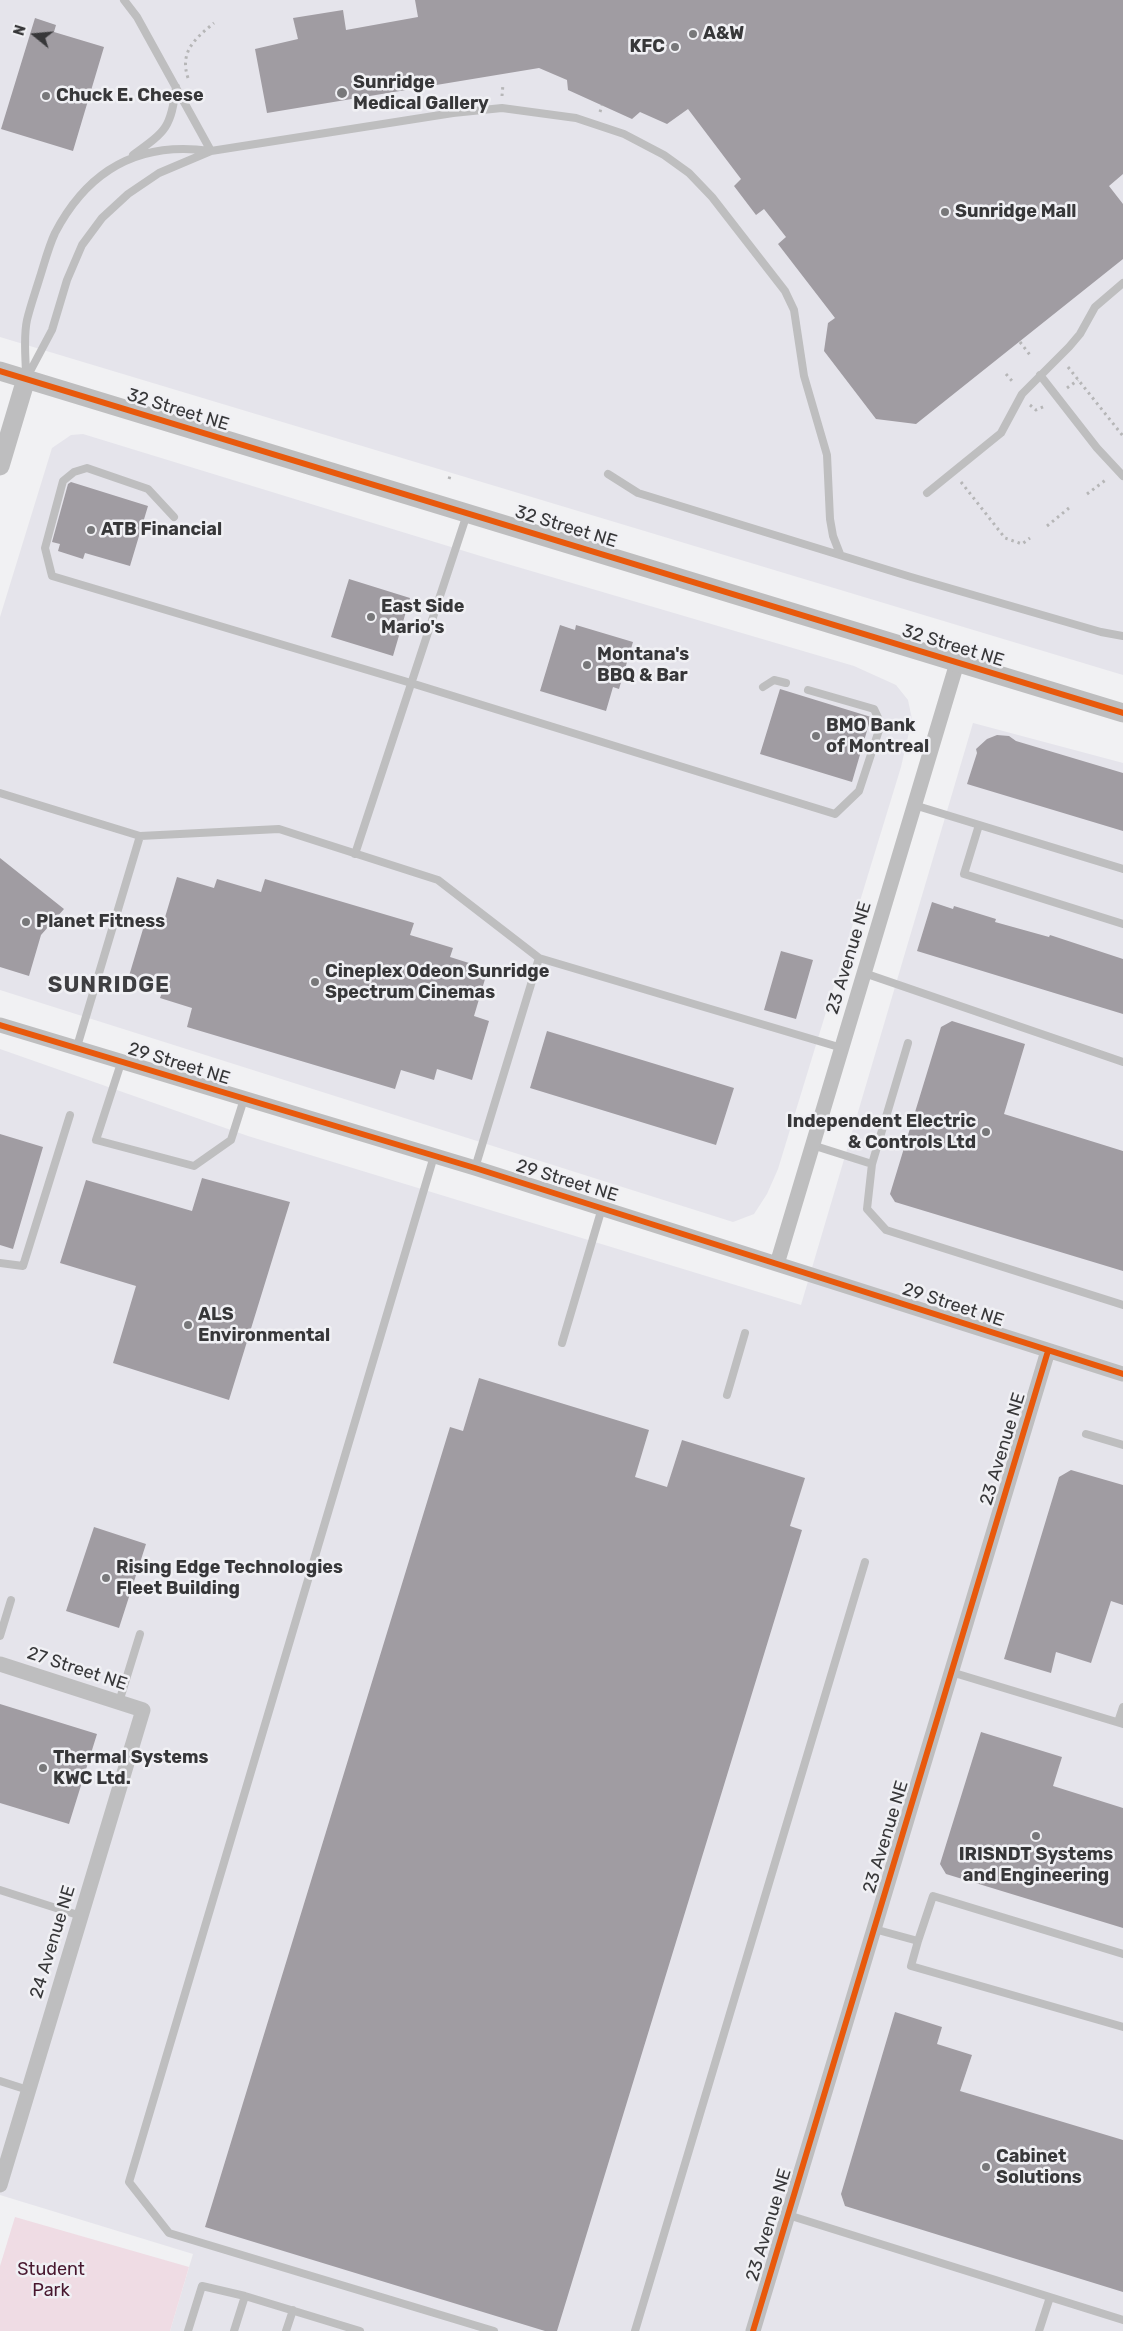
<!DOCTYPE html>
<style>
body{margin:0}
#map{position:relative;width:1123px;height:2331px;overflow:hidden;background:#f1f1f3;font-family:Rubik,sans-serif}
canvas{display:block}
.north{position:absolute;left:10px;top:10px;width:50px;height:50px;-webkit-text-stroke:4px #f0f0f4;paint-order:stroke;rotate:287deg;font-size:14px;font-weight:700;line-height:20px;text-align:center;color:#373739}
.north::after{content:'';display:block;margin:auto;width:18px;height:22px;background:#373739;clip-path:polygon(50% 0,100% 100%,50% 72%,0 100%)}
</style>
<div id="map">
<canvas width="1123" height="2331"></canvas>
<div class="north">N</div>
</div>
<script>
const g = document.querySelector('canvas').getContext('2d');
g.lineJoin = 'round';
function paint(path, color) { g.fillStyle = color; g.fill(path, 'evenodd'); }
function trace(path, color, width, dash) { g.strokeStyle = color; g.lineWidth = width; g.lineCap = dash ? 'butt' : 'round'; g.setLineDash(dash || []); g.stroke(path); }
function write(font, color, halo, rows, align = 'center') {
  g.font = font + ' Rubik,sans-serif'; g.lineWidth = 5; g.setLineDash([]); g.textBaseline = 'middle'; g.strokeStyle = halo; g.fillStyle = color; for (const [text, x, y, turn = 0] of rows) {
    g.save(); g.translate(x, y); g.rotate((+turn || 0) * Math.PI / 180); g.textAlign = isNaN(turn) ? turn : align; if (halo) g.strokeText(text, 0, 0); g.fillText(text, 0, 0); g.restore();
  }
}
paint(new Path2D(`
 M0 0H1123V675L0 337Z
 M83 434 487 558 854 666 896 685 908 700 912 719 901 767 778 1169 767 1194 754 1214 733 1222 0 990V617L52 448 71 435Z
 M973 723 1123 763V2331H170L193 2254 0 2195V1049L248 1136 801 1305Z`), '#e5e4eb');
paint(new Path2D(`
 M15 2217 189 2267 170 2331H0V2266Z`), '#efdce4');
paint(new Path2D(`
 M415 0H1123V174L1109 186 1123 204V259L916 424 876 419 824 351 828 323 835 318 778 244 786 237 764 209 756 215 734 186 741 179 688 109 667 124 640 112 632 119 568 90 567 80 539 68 267 113 255 49 298 39 293 18 343 10 346 30 418 17Z
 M35 18 56 25 54 32 104 47 73 151 1 129Z
 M71 482 148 506 130 566 85 553 83 559 58 551 60 544 52 542 68 484Z
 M349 579 410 598 393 656 331 637Z
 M560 625 575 630 576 625 633 642 619 689 613 687 606 711 540 691Z
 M780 689 871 717 852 782 760 754Z
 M997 735 1009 736 1016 741 1123 773V831L967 784 977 753 976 749 987 739Z
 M0 858 64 909 41 935 29 976 0 967Z
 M177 877 214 888 217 879 261 892 265 879 414 923 410 935 453 948 450 957 488 969 474 1016 489 1021 472 1080 437 1069 434 1080 401 1070 395 1089 187 1027 192 1008 160 998 164 987 129 976 146 919 163 924Z
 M932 902 953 909 954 906 996 919 995 922 1049 937 1050 935 1123 959V1014L917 951Z
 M781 951 813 960 796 1019 764 1010Z
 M952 1021 1025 1044 1004 1114 1123 1151V1271L895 1202 890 1194 941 1027Z
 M547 1031 734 1088 716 1145 530 1088Z
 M0 1134 43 1147 13 1249 0 1245Z
 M202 1178 290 1202 229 1400 113 1363 136 1286 60 1263 86 1180 192 1211Z
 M479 1378 649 1430 635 1477 667 1487 682 1440 805 1478 790 1526 802 1530 557 2331H545L205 2227 450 1427 463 1431Z
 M1071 1470 1123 1485V1605L1111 1601 1091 1663 1056 1652 1051 1673 1004 1659 1059 1477Z
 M94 1527 146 1544 119 1628 66 1611Z
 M0 1704 97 1734 69 1824 0 1803Z
 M981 1732 1062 1757 1053 1786 1123 1808V1928L946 1874 940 1864Z
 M895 2012 942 2027 937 2044 972 2055 960 2091 1123 2140V2292L845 2206 841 2194Z`), '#a09ca2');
trace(new Path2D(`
 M188 78C179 51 196 38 214 23
 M502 96 503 84
 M386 100 388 109
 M600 112 602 105
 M1020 342 1030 355
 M1068 367 1123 436
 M1006 374 1012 381
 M1067 388 1078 380
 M1030 405 1036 410 1045 406
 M449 479 450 476
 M961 482 1005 538 1022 544 1030 538
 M1087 494 1107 479
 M1047 526 1069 508`), '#b6b6b7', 3, [2.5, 4]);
trace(new Path2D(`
 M124 0 137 17 211 151
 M133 155C166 131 171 128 176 87
 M1040 375 1097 448 1123 476
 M26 377C26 359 23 338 27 320 30 307 35 293 39 280 44 265 48 248 55 233 88 170 139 141 210 151
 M26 379 52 330 67 280 82 245 102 218 128 194 159 173 211 151 453 113 502 108 576 118 624 134 664 155 689 173 712 197 785 291 794 310 804 376 827 455 830 519 833 536 840 554
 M608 474 638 493 911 577 1101 632 1123 636
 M927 493 1001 433 1022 394 1069 347 1080 334 1095 307 1123 283
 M174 517 148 489 87 468 74 472 63 481 45 548 52 576 411 683 835 814 859 791 881 724 874 709 808 690
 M763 687 774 680 786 683
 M0 793 140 836 76 1050
 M914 805 1123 869
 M979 825 964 874 1123 924
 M140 836 279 829 438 880 539 958
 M355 854 467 514
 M864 973 1123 1062
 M121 1063 96 1140 194 1166 231 1140 244 1099
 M812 1145 872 1164 867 1209 886 1230 1123 1305
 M434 1156 129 2182 169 2233 494 2331
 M872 1164 908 1043
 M475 1168 539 958 842 1048
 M0 1263 23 1266 70 1115
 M562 1343 602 1208
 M727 1395 745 1333
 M1086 1434 1123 1445
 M0 1636 11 1600
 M951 1672 1123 1724
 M119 1702 140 1634
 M1118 1722 1123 1707
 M0 1890 81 1916
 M874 1929 918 1941 911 1966 1123 2027
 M918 1941 933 1896 1123 1954
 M0 2081 28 2090
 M788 2215 1123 2320
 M188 2331 202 2286 245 2296 360 2331
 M234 2331 245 2296
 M286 2331 293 2310
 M635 2331 865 1562
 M1039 2331 1050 2297`), '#bebebf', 8);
trace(new Path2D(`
 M0 1025 475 1168 1123 1374
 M777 1264 957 663
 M0 1664 143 1710 0 2185
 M753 2331 1048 1351`), '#bebebf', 15);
trace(new Path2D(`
 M0 371 1123 713
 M0 466 26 379`), '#bebebf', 19);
trace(new Path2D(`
 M0 371 1123 713
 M0 1025 475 1168 1123 1374
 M753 2331 1048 1351`), '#e8590c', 6);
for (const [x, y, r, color] of [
 [693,34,5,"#78787a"],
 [675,47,5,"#78787a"],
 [342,93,6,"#78787a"],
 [46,96,5,"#78787a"],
 [945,212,5,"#78787a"],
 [91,530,5,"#78787a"],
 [371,617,5,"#78787a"],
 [587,665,5,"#78787a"],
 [816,736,5,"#78787a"],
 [26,922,5,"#78787a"],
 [315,982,5,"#78787a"],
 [986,1132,5,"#78787a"],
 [188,1325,5,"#78787a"],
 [106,1578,5,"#78787a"],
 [43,1768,5,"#78787a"],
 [1036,1836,5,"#78787a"],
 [986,2167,5,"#78787a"]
]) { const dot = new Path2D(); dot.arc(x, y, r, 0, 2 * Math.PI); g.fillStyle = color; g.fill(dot); trace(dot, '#f0f0f4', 2); }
write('bold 18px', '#373739', '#f0f0f4', [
 ["A&W",703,34],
 ["KFC",665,47,"right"],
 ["Sunridge",353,83],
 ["Medical Gallery",353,104],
 ["Chuck E. Cheese",56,96],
 ["Sunridge Mall",955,212],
 ["ATB Financial",101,530],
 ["East Side",381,607],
 ["Mario's",381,628],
 ["Montana's",597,655],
 ["BBQ & Bar",597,676],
 ["BMO Bank",826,726],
 ["of Montreal",826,747],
 ["Planet Fitness",36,922],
 ["Cineplex Odeon Sunridge",325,972],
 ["Spectrum Cinemas",325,993],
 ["Independent Electric",976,1122,"right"],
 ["& Controls Ltd",976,1143,"right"],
 ["ALS",198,1315],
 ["Environmental",198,1336],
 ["Rising Edge Technologies",116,1568],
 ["Fleet Building",116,1589],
 ["Thermal Systems",53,1758],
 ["KWC Ltd.",53,1779],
 ["IRISNDT Systems",1036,1855,"center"],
 ["and Engineering",1036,1876,"center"],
 ["Cabinet",996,2157],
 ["Solutions",996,2178]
], 'left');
write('18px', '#373739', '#f0f0f4', [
 ["32 Street NE",178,410,17],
 ["32 Street NE",566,527,17],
 ["32 Street NE",953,646,17],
 ["23 Avenue NE",849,958,-73],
 ["29 Street NE",179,1064,17],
 ["29 Street NE",567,1181,17],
 ["29 Street NE",953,1305,18],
 ["23 Avenue NE",1003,1449,-73],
 ["27 Street NE",77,1669,18],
 ["23 Avenue NE",886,1837,-73],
 ["24 Avenue NE",53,1942,-73],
 ["23 Avenue NE",769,2225,-73]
]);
write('18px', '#48182f', '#f0f0f4', [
 ["Student",51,2270],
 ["Park",51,2291]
]);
g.letterSpacing = '1px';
write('bold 22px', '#3f3f42', '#f0f0f4', [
 ["SUNRIDGE",109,986]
]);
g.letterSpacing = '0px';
</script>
